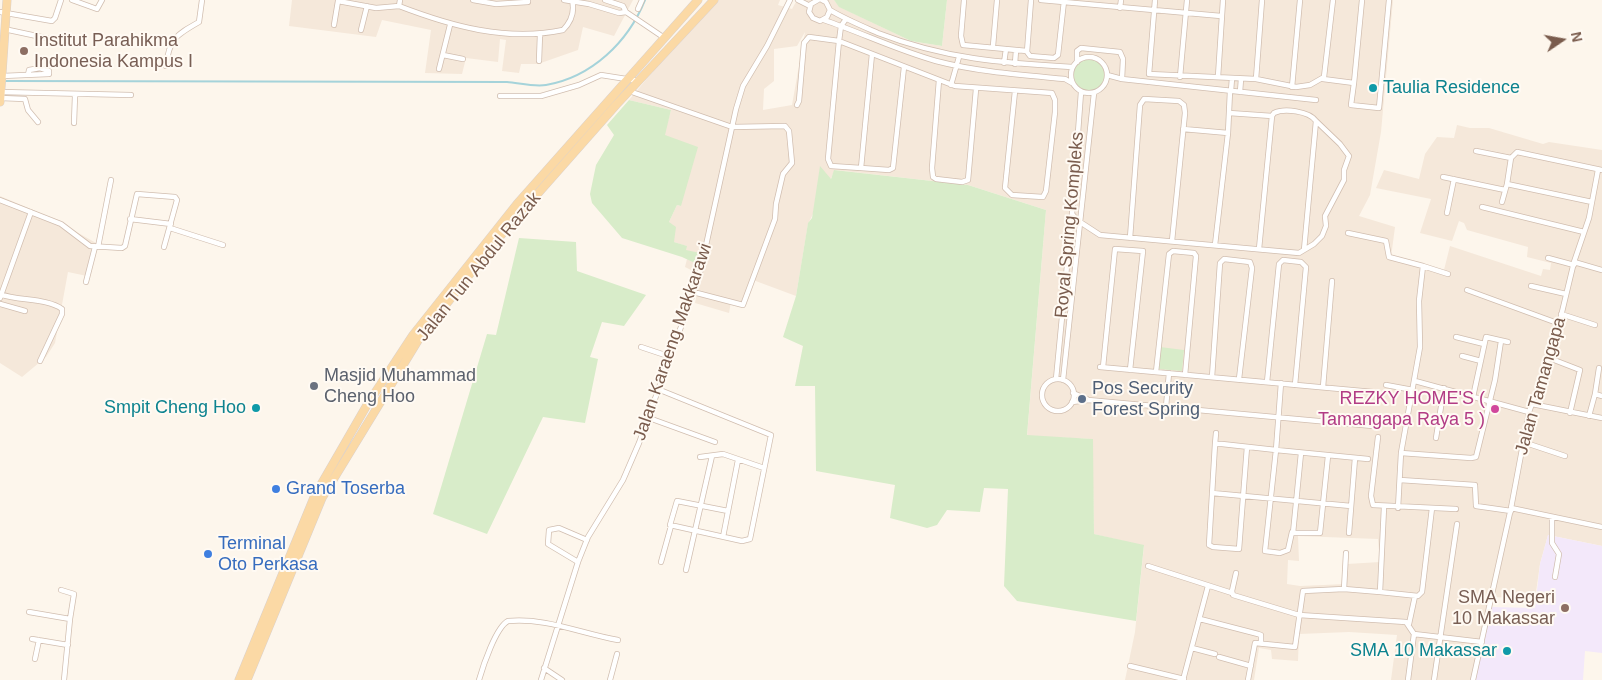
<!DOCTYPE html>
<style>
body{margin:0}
#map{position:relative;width:1602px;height:680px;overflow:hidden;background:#fdf6ec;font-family:Helvetica,sans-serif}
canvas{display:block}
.north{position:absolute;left:1537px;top:15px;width:50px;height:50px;-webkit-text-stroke:4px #fffaf3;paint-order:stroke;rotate:78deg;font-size:14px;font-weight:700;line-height:20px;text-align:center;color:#7a5c4d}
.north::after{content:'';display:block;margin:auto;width:18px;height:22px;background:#7a5c4d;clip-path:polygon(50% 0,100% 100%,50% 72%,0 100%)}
</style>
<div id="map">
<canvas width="1602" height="680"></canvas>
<div class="north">N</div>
</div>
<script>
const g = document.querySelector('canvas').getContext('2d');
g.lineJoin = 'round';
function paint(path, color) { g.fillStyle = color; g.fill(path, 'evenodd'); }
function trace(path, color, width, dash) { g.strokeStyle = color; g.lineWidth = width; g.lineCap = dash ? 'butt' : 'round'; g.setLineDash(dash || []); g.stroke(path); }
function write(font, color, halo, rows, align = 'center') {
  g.font = font + ' Helvetica,sans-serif'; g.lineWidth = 4; g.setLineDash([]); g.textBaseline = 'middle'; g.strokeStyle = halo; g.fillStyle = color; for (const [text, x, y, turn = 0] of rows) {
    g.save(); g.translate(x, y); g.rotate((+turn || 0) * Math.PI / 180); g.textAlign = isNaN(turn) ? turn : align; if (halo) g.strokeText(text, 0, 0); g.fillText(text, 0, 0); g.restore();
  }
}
paint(new Path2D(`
 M292 0H633L614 36 583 27 578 50 538 64H521L519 73 502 71 506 40 500 39 498 62 466 58 462 74 425 73 431 30 382 20 376 37 289 26Z
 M713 0H780L778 5 792 9 797 0H834L840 7 911 41 942 46 947 0H1393L1381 132 1370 195 1359 216 1395 227 1391 257 1443 274 1450 246 1541 276 1543 269 1550 270 1551 263 1527 257 1528 247 1467 230 1464 223 1459 221 1452 241 1420 233 1431 199 1376 188 1384 170 1419 179 1425 154 1437 137 1454 138 1457 125 1470 128H1489L1543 144 1549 142 1602 150V546L1548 535 1540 564 1535 599 1493 597 1475 680H1391L1397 635 1349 632 1299 634 1298 661 1272 659 1271 650 1259 648 1254 680H1125L1135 632 1144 546 1094 534 1092 439 1027 436 1046 210 968 185 835 170 808 224 796 296 753 280 744 307 731 302 729 313 695 303 701 275 685 267 687 259 697 264 685 250 686 246 674 242 669 222 677 205 681 206 664 135 671 110 629 100ZM805 32 792 105 763 110 764 89 774 81V49L797 46ZM1298 536 1378 539 1380 562 1347 564 1346 584 1300 586 1287 584 1288 560 1299 561Z
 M0 196 52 218 96 243 87 276 68 272 55 343 46 357 22 377 0 363Z`), '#f5e8da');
paint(new Path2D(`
 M1548 535 1602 546V653L1585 651 1583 680H1475L1490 607 1535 608 1540 564Z`), '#f3e8fa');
paint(new Path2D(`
 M834 0H947L942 46 911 41 839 7Z
 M1072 75a17 17 0 1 1 34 0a17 17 0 1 1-34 0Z
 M629 100 671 110 665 135 698 147 681 206 677 205 669 222 676 227 674 242 687 246 686 250 700 253 697 264 682 257 622 238 592 203 590 194 596 165 614 135 607 125Z
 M820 166 831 179 834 170 968 185 1046 210 1027 435 1093 439 1094 534 1144 545 1136 621 1017 601 1004 586 1008 489 984 488 980 512 947 510 937 525 927 528 890 518 895 485 816 471 815 386H795L803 346 783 337 796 296 808 223 812 218Z
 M519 238 576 242 577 271 646 295 624 326 602 322 590 357 598 359 585 423 543 417 487 534 433 514 487 334 496 335Z
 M1160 347 1184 350 1182 371 1158 369Z`), '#d8ecc9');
trace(new Path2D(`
 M5 81 507 82C519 83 534 87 546 85 592 77 628 42 645 0`), '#a5d3da', 2);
const minor = new Path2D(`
 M72 0 97 9 102 0
 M400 0 399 6C451 26 507 42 563 30 572 21 575 12 572 0
 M473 0 496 4 528 2V0
 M564 0 589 4 619 13 626 12
 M605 0 623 6 626 12 663 37
 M798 0 810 6
 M818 0 811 4 809 12 813 18 820 21 827 17 830 10 826 2 822 0
 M964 0 961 36 963 45 1027 51
 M1031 0 1027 52 1030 56 1054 58 1058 55 1064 1
 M1041 0 1221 16
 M1155 0 1149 74 1256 79 1296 87 1310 85 1324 77 1333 0
 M1120 8 1121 0
 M638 9 642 0
 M830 10C845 19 862 26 878 33 945 59 1002 63 1072 67
 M0 12 52 21 55 18 61 0
 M846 19 841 26 839 41 828 159 831 166 861 168 872 54
 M824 20C862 33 897 50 936 61 978 72 1023 75 1065 79L1072 83
 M334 25 338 1 376 8 399 6
 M4 29 60 41
 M361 30 367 6
 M993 46 997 0
 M443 55 463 59
 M1071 75a18 18 0 1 1 36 0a18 18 0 1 1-36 0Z
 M539 61 540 34
 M1077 62V51L1081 48 1120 52 1123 59 1122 79
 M1004 63 1006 49
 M1015 64 1016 50
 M166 66C169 39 176 35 199 22L202 0
 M439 69 450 25
 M1107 75 1122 79 1316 100
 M2 76 49 74V71L40 68 29 70 28 75
 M1180 77 1187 0
 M1218 77 1223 0
 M1256 79 1262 0
 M1323 79 1354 83 1362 0
 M939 80 932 168 933 177 936 179 962 182 968 180 976 89
 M1354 83 1351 105 1379 108 1389 0
 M951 85 959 57
 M1292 87 1300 0
 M629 91 732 127 785 126 789 131 792 163 783 174 776 204 775 219 743 305 693 292
 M1231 91 1232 78
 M1 92 131 95
 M1240 92 1241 79
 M500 96H541L579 85 601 75 639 81
 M0 98 25 99 28 110 38 122
 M797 105 799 101 804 43 809 37 839 41 955 86 1052 93 1055 100V112L1046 191 1043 197 1012 195 1005 188 1015 91
 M1229 113 1272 116
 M74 123 75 95
 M1183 129 1228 133
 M1476 151 1511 158
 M861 168 889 170 893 168 904 67
 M1443 177 1505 190
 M1507 184 1511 158 1517 152 1602 170
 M0 200 61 224 90 246 122 248 125 246 137 194 175 197 177 200 164 247
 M1502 202 1507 184 1592 202
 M1482 207 1584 232
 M1447 213 1454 179
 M1072 214 1077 220 1100 235 1299 253 1304 250 1316 121C1309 111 1284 108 1274 113L1272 116 1259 249
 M130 219 171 224
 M170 228 223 245
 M1348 233 1386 241 1389 257 1423 266 1419 301 1420 347 1401 453 1398 508
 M1130 238 1140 105 1144 99 1179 101 1184 105 1185 113 1172 241
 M1215 245 1228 133 1230 91
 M98 247 111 180
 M1304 250 1314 244 1322 236 1326 226 1325 216 1344 180V170L1349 156 1340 144 1316 121
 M1548 258 1574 265
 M1574 262 1589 218 1598 170
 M1423 266 1448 274
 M86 282 95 247
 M1531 286 1566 294
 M1467 290 1560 324
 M0 294C18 301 47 298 62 309V314L40 361
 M0 298 31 212
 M0 304 25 311
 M1561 314 1595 325
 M1456 337 1484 344
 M641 347 671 357
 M1462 356 1481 361
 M1549 358 1580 370 1570 413
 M1100 367 1373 392
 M1103 367 1115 249 1143 251 1130 370
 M1599 368 1595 394 1602 396
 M1156 372 1169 254 1173 251 1194 253 1196 256 1185 375
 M1212 377 1220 263 1224 259 1250 262 1252 268 1239 379
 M1056 379 1072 214 1081 92
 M1042 395a16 16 0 1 1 32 0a16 16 0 1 1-32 0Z
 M1063 380 1094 93
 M1415 381 1529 412
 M1267 382 1279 264 1283 260 1301 262 1306 267 1295 385
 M1281 383 1276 450 1368 459
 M1386 385 1413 390
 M1323 387 1332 281
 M660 390 771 435 750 539 742 541 670 525 677 501 728 511
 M1073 393 1087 399
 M1473 397 1486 337 1508 342
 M1072 402 1088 400 1373 426
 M1532 404 1602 418
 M1166 407 1169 373
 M1589 416 1595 394
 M649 418 715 442
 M1378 437 1371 496 1373 505 1456 509
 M1436 438 1444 388
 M1523 442 1565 456
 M1215 444 1216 433
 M1247 447 1239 549 1213 547 1209 545 1215 444H1222L1276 450 1265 551 1280 553 1288 550 1292 532
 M1301 453 1293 533H1320L1328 456
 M1401 453 1471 458 1476 457 1495 380 1501 341
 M700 457 723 454 764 468
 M1400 480 1475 485 1476 506 1511 511
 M1212 493 1351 506
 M1384 507 1380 592 1418 596 1422 592 1432 508
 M1511 508 1602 527
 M1552 517V543L1559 554 1555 577
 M1349 533 1355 458
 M723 537 738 460
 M578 562 548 544 549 530 559 528 587 540
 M661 562 671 526
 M1148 566 1232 593
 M686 570 712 456
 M1236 573 1232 591 1233 595 1299 615 1406 622 1414 634 1408 680
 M1344 589 1346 553
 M29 612 70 619 74 594 61 590
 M1200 619 1258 634 1261 635V642
 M1409 624 1415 596
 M1414 634 1482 642
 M32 639 68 645
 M1192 648 1215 654
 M1219 657 1251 666
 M35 659 39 640
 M1130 666 1184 679
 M544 668 562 680
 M64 680 70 619
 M479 680C483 666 496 627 508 621 544 617 583 634 618 640
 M541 680 578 562 588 537 623 480 639 443 699 277 736 109 743 86 767 46 790 0
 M610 680 617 654
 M1183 680 1208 586
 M1248 680 1255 643 1295 647 1303 591 1344 589 1380 592
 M1434 680 1457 524
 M1473 680 1511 508 1529 412 1556 337 1574 262 1602 270`);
const primary = new Path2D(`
 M0 102 7 0
 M239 680 315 495 367 405 413 335 517 204 698 0
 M247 680 322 498 419 339 495 242 616 105 714 0`);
trace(minor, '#d1beb0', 6);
trace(primary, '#dad1cd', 9);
trace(minor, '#fff', 4.5);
trace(primary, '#fbd9a5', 8);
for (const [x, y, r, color] of [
 [24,51,5,"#8d6e63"],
 [1373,88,5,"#0f9aa8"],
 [314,386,5,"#6b7280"],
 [1082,399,5,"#5c6f8a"],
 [256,408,5,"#0f9aa8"],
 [1495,409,5,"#d1479c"],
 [276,489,5,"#3f7fe0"],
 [208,554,5,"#3f7fe0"],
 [1565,608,5,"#8d6e63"],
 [1507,651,5,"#0f9aa8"]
]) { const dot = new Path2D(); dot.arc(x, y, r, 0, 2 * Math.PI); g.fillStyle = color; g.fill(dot); trace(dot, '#fffaf3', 2); }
write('18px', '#785e54', '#fffaf3', [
 ["Institut Parahikma",34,41],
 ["Indonesia Kampus I",34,62],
 ["SMA Negeri",1555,598,"right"],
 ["10 Makassar",1555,619,"right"]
], 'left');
write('18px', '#0d838f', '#fffaf3', [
 ["Taulia Residence",1383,88,"left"],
 ["Smpit Cheng Hoo",246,408],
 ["SMA 10 Makassar",1497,651]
], 'right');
write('18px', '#7a5c4d', '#fffaf3', [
 ["Royal Spring Kompleks",1070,225,-85],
 ["Jalan Tun Abdul Razak",479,267,-51],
 ["Jalan Karaeng Makkarawi",673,342,-71],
 ["Jalan Tamangapa",1541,386,-74]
]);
write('18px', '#5b616d', '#fffaf3', [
 ["Masjid Muhammad",324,376],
 ["Cheng Hoo",324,397]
], 'left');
write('18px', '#4e5e75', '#fffaf3', [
 ["Pos Security",1092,389],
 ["Forest Spring",1092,410]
], 'left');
write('18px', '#b23c85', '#fffaf3', [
 ["REZKY HOME'S (",1485,399],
 ["Tamangapa Raya 5 )",1485,420]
], 'right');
write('18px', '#366cbe', '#fffaf3', [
 ["Grand Toserba",286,489],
 ["Terminal",218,544],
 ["Oto Perkasa",218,565]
], 'left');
</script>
